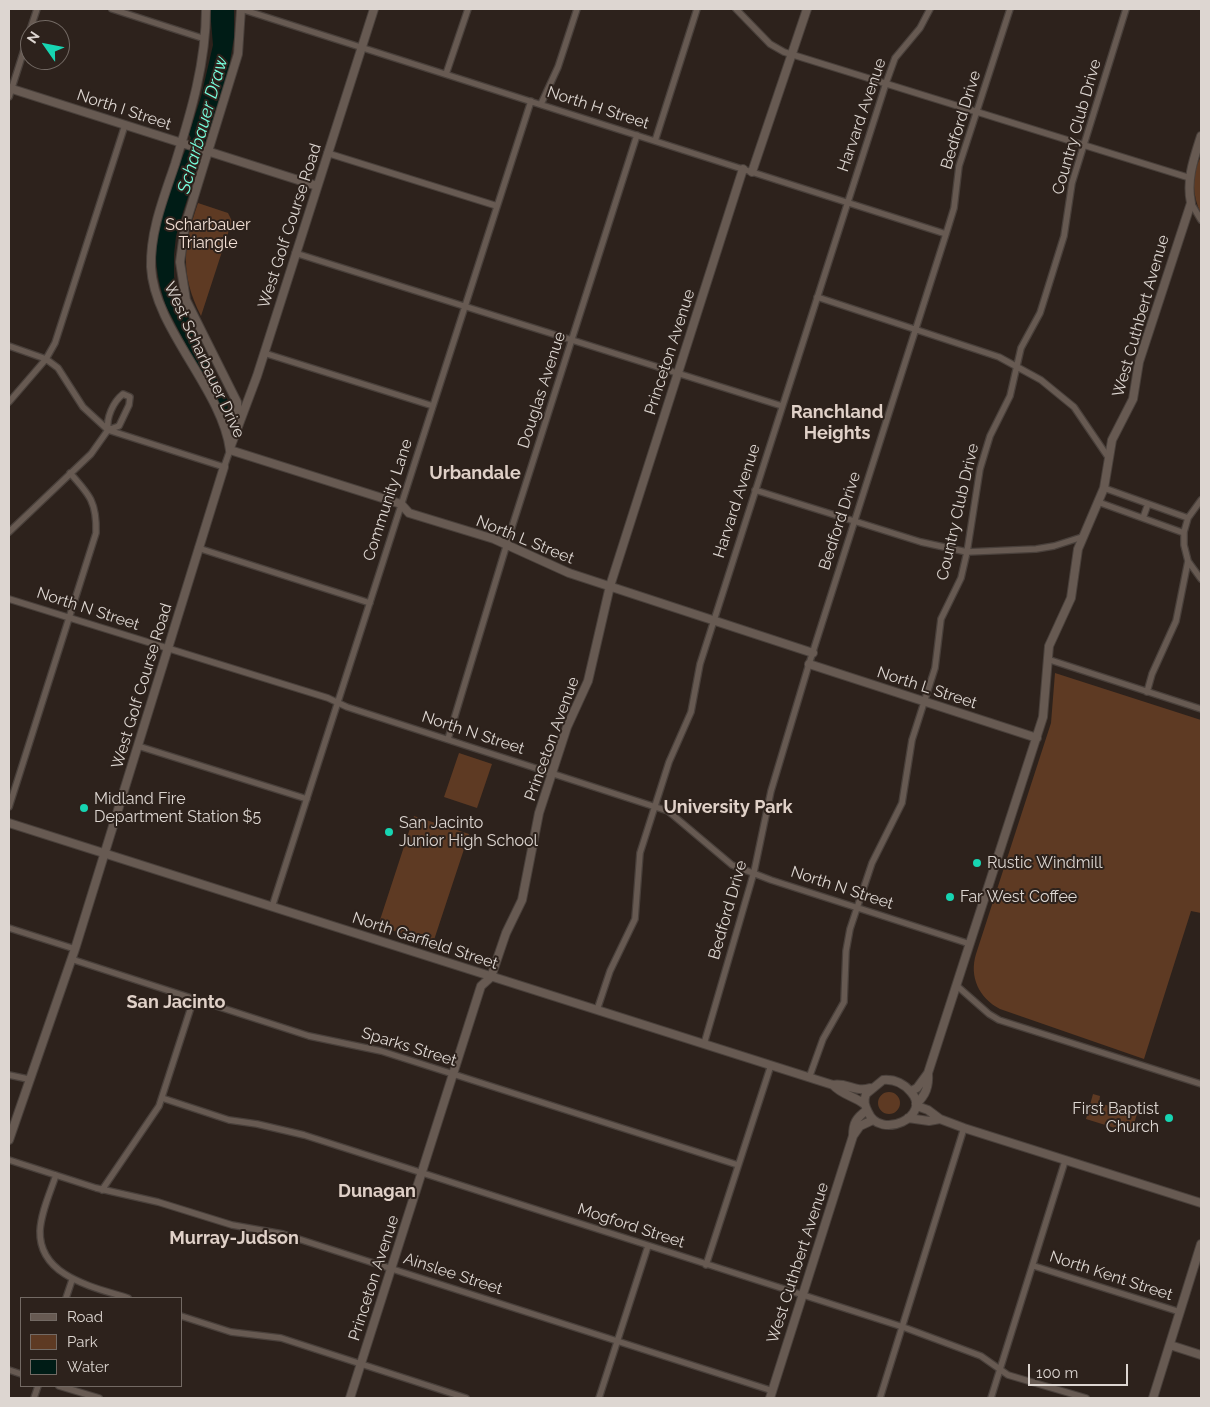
<!DOCTYPE html>
<style>
body{margin:0}
#map{position:relative;width:1210px;height:1407px;overflow:hidden;background:#2d221c;font-family:Raleway,sans-serif}
canvas{display:block}
.frame{position:absolute;inset:0;border:10px solid #ddd6d1;pointer-events:none}
.legend{position:absolute;left:20px;top:1297px;width:162px;height:90px;box-sizing:border-box;background:#2d221c;border:1px solid #736a64;margin:0;padding:6px 9px;list-style:none;font-size:15px;color:#ddd6d1}
.legend li{display:flex;align-items:center;gap:10px;height:25px}
.legend b{width:25px;border:1px solid #736a64}
.north{position:absolute;left:20px;top:20px;width:50px;height:50px;box-sizing:border-box;background:#2d221c;border:1px solid #736a64;border-radius:50%;rotate:303deg;font-size:14px;font-weight:700;line-height:20px;text-align:center;color:#ddd6d1}
.north::after{content:'';display:block;margin:auto;width:18px;height:22px;background:#17d5b2;clip-path:polygon(50% 0,100% 100%,50% 72%,0 100%)}
.scale{position:absolute;left:1028px;top:1364px;width:100px;height:22px;box-sizing:border-box;border:2px solid #ddd6d1;border-top:0;padding-left:6px;font-size:15px;line-height:18px;white-space:nowrap;color:#ddd6d1;-webkit-text-stroke:4px #2d221c;paint-order:stroke}
</style>
<div id="map">
<canvas width="1210" height="1407"></canvas>
<div class="frame"></div>
<ul class="legend">
<li><b style="height:6px;background:#675a52"></b>Road</li>
<li><b style="height:14px;background:#5e3a23"></b>Park</li>
<li><b style="height:14px;background:#001c16"></b>Water</li>
</ul>
<div class="north">N</div>
<div class="scale">100 m</div>
</div>
<script>
const g = document.querySelector('canvas').getContext('2d');
g.lineJoin = 'round';
function paint(path, color) { g.fillStyle = color; g.fill(path, 'evenodd'); }
function trace(path, color, width, dash) { g.strokeStyle = color; g.lineWidth = width; g.lineCap = dash ? 'butt' : 'round'; g.setLineDash(dash || []); g.stroke(path); }
function write(font, color, halo, rows, align = 'center') {
  g.font = font + ' Raleway,sans-serif'; g.lineWidth = 4; g.setLineDash([]); g.textBaseline = 'middle'; g.strokeStyle = halo; g.fillStyle = color; for (const [text, x, y, turn = 0] of rows) {
    g.save(); g.translate(x, y); g.rotate((+turn || 0) * Math.PI / 180); g.textAlign = isNaN(turn) ? turn : align; if (halo) g.strokeText(text, 0, 0); g.fillText(text, 0, 0); g.restore();
  }
}
paint(new Path2D(`
 M1201 156V214C1192 194 1191 175 1201 156Z
 M198 203 228 213 232 221 201 316C180 274 183 246 198 203Z
 M1055 673 1201 720V913L1191 911 1144 1059 1000 1009C979 998 969 977 976 954L1051 723Z
 M459 753 492 764 477 808 444 797Z
 M414 816 469 834 433 943 378 926Z
 M878 1103a11 11 0 1 1 22 0a11 11 0 1 1-22 0Z
 M1093 1094 1100 1096 1099 1103 1137 1114 1131 1133 1086 1119Z`), '#5e3a23');
paint(new Path2D(`
 M210 9H234V37L228 73 183 212 176 236 174 254V277L181 301 204 354 228 401 227 416H223L166 306C160 288 156 271 156 252 156 223 178 165 191 138L189 134 201 97 213 45Z`), '#001c16');
const street = new Path2D(`
 M112 9 205 39
 M241 9 946 234
 M736 9 770 44 784 52 1190 178
 M30 30 37 9
 M446 74 468 9
 M9 97 30 31
 M541 104 558 67 577 9
 M655 141 697 9
 M327 153 497 206
 M1191 203 1201 220
 M295 253 782 406
 M817 297 999 357 1041 380 1074 407 1108 457
 M9 346 46 359 58 368 83 407 108 430 224 467 230 450
 M264 353 433 406
 M123 394 130 397 129 405 119 426 108 430C106 418 113 402 123 394Z
 M9 402 46 359 55 343 125 125
 M1104 488 1188 518
 M755 490 921 542 967 552 1036 549 1054 546 1082 537
 M1098 502 1184 533
 M1143 518 1148 504
 M9 532 91 454 108 430
 M198 548 370 603
 M1188 561 1201 579
 M9 599 328 698 347 707 668 811 732 865 771 880 970 944
 M1047 659 1201 709
 M1147 692 1152 674 1176 621 1188 561 1184 545V532L1188 518 1201 500
 M448 739 512 527 637 135
 M138 746 307 799
 M9 807 96 533C97 503 90 495 70 473
 M272 907 531 101
 M9 928 75 949
 M71 959 309 1036 381 1051 738 1165
 M956 985 989 1014 999 1020 1201 1084
 M597 1010 610 971 635 919 640 853 669 762 691 712 700 664 886 83 895 58 920 28 930 9
 M704 1044 754 872 771 791 809 664 946 234 954 208 959 166 1010 9
 M9 1075 28 1079
 M809 1078 823 1039 844 1002 846 951 850 929 872 863 902 803 912 740 935 668 941 619 961 578 967 552 980 469 990 436 1010 396 1021 348 1040 313 1064 236 1072 183 1126 9
 M162 1098 229 1120 257 1124 304 1135 903 1327 981 1356 1008 1375 1086 1398
 M9 1160 96 1188 158 1202 232 1225 283 1234 773 1391
 M56 1175C50 1193 41 1212 40 1231 39 1277 94 1287 128 1298
 M102 1190 159 1106 194 998
 M706 1265 771 1065
 M1034 1266 1180 1312
 M66 1298 72 1280
 M181 1316 231 1332 281 1338 466 1398
 M9 1370 21 1374
 M59 1386 99 1398
 M34 1398 38 1386
 M599 1398 648 1246
 M880 1398 964 1128
 M991 1398 1065 1161`);
const secondary = new Path2D(`
 M206 9C206 63 191 112 175 164 164 197 150 231 151 267 154 328 222 389 230 450
 M9 88 317 186
 M752 172 807 9
 M238 419 237 402 186 300 180 262 185 226 238 54 241 9
 M230 448 257 376 374 9
 M230 450 401 504 409 513 494 539 569 573 813 653
 M809 664 1037 738
 M9 823 833 1085C846 1082 856 1093 870 1088
 M883 1080C894 1079 904 1084 911 1092 933 1116 880 1141 868 1112 865 1106 863 1101 866 1094Z
 M833 1085C842 1095 854 1096 864 1104
 M911 1091 917 1088 928 1073
 M916 1104C926 1095 929 1086 928 1073L1043 717 1049 646 1071 598 1078 549 1104 488 1112 440 1133 399 1139 362 1191 203C1186 180 1194 158 1201 136
 M917 1106 928 1110 940 1119 964 1128 1201 1203
 M908 1118 929 1121 940 1119
 M853 1136 860 1126 873 1120
 M9 1140 75 949 224 467
 M1170 1345 1201 1355
 M350 1398 481 986 491 977 506 933 522 900 539 813 567 727 588 681 610 586 743 169
 M770 1398 853 1136C853 1123 856 1118 867 1110
 M1153 1398 1201 1244`);
trace(street, '#49403b', 8);
trace(secondary, '#49403b', 10);
trace(street, '#675a52', 5.5);
trace(secondary, '#675a52', 8);
for (const [x, y, r, color] of [
 [84,808,5,"#17d5b2"],
 [389,832,5,"#17d5b2"],
 [977,863,5,"#17d5b2"],
 [950,897,5,"#17d5b2"],
 [1169,1118,5,"#17d5b2"]
]) { const dot = new Path2D(); dot.arc(x, y, r, 0, 2 * Math.PI); g.fillStyle = color; g.fill(dot); trace(dot, '#2d221c', 2); }
write('16px', '#ddd6d1', '#2d221c', [
 ["North H Street",598,108,18],
 ["North I Street",124,110,18],
 ["Harvard Avenue",862,115,-71],
 ["Bedford Drive",961,120,-73],
 ["Country Club Drive",1077,127,-74],
 ["West Golf Course Road",290,226,-72],
 ["West Cuthbert Avenue",1141,316,-74],
 ["Princeton Avenue",670,352,-72],
 ["West Scharbauer Drive",204,360,65],
 ["Douglas Avenue",542,390,-72],
 ["Community Lane",388,500,-72],
 ["Harvard Avenue",737,501,-72],
 ["Country Club Drive",958,512,-77],
 ["Bedford Drive",840,521,-72],
 ["North L Street",525,540,22],
 ["North N Street",88,609,18],
 ["West Golf Course Road",142,686,-73],
 ["North L Street",927,688,18],
 ["North N Street",473,733,18],
 ["Princeton Avenue",552,739,-70],
 ["North N Street",842,888,18],
 ["Bedford Drive",728,910,-74],
 ["North Garfield Street",425,941,18],
 ["Sparks Street",409,1047,17],
 ["Mogford Street",631,1226,18],
 ["West Cuthbert Avenue",798,1263,-72],
 ["Ainslee Street",453,1274,18],
 ["North Kent Street",1111,1276,18],
 ["Princeton Avenue",374,1278,-72]
]);
write('16px', '#f3e0d5', '#2d221c', [
 ["Scharbauer",208,225],
 ["Triangle",208,243]
]);
write('16px', '#ddd6d1', '#2d221c', [
 ["Midland Fire",94,799],
 ["Department Station $5",94,817],
 ["San Jacinto",399,823],
 ["Junior High School",399,841],
 ["Rustic Windmill",987,863],
 ["Far West Coffee",960,897],
 ["First Baptist",1159,1109,"right"],
 ["Church",1159,1127,"right"]
], 'left');
write('italic 18px', '#76fedd', '#2d221c', [
 ["Scharbauer Draw",203,125,-74]
]);
write('bold 18px', '#e0d1c8', '#2d221c', [
 ["Ranchland",837,413],
 ["Heights",837,434],
 ["Urbandale",475,474],
 ["University Park",728,808],
 ["San Jacinto",176,1003],
 ["Dunagan",377,1192],
 ["Murray-Judson",234,1239]
]);
</script>
